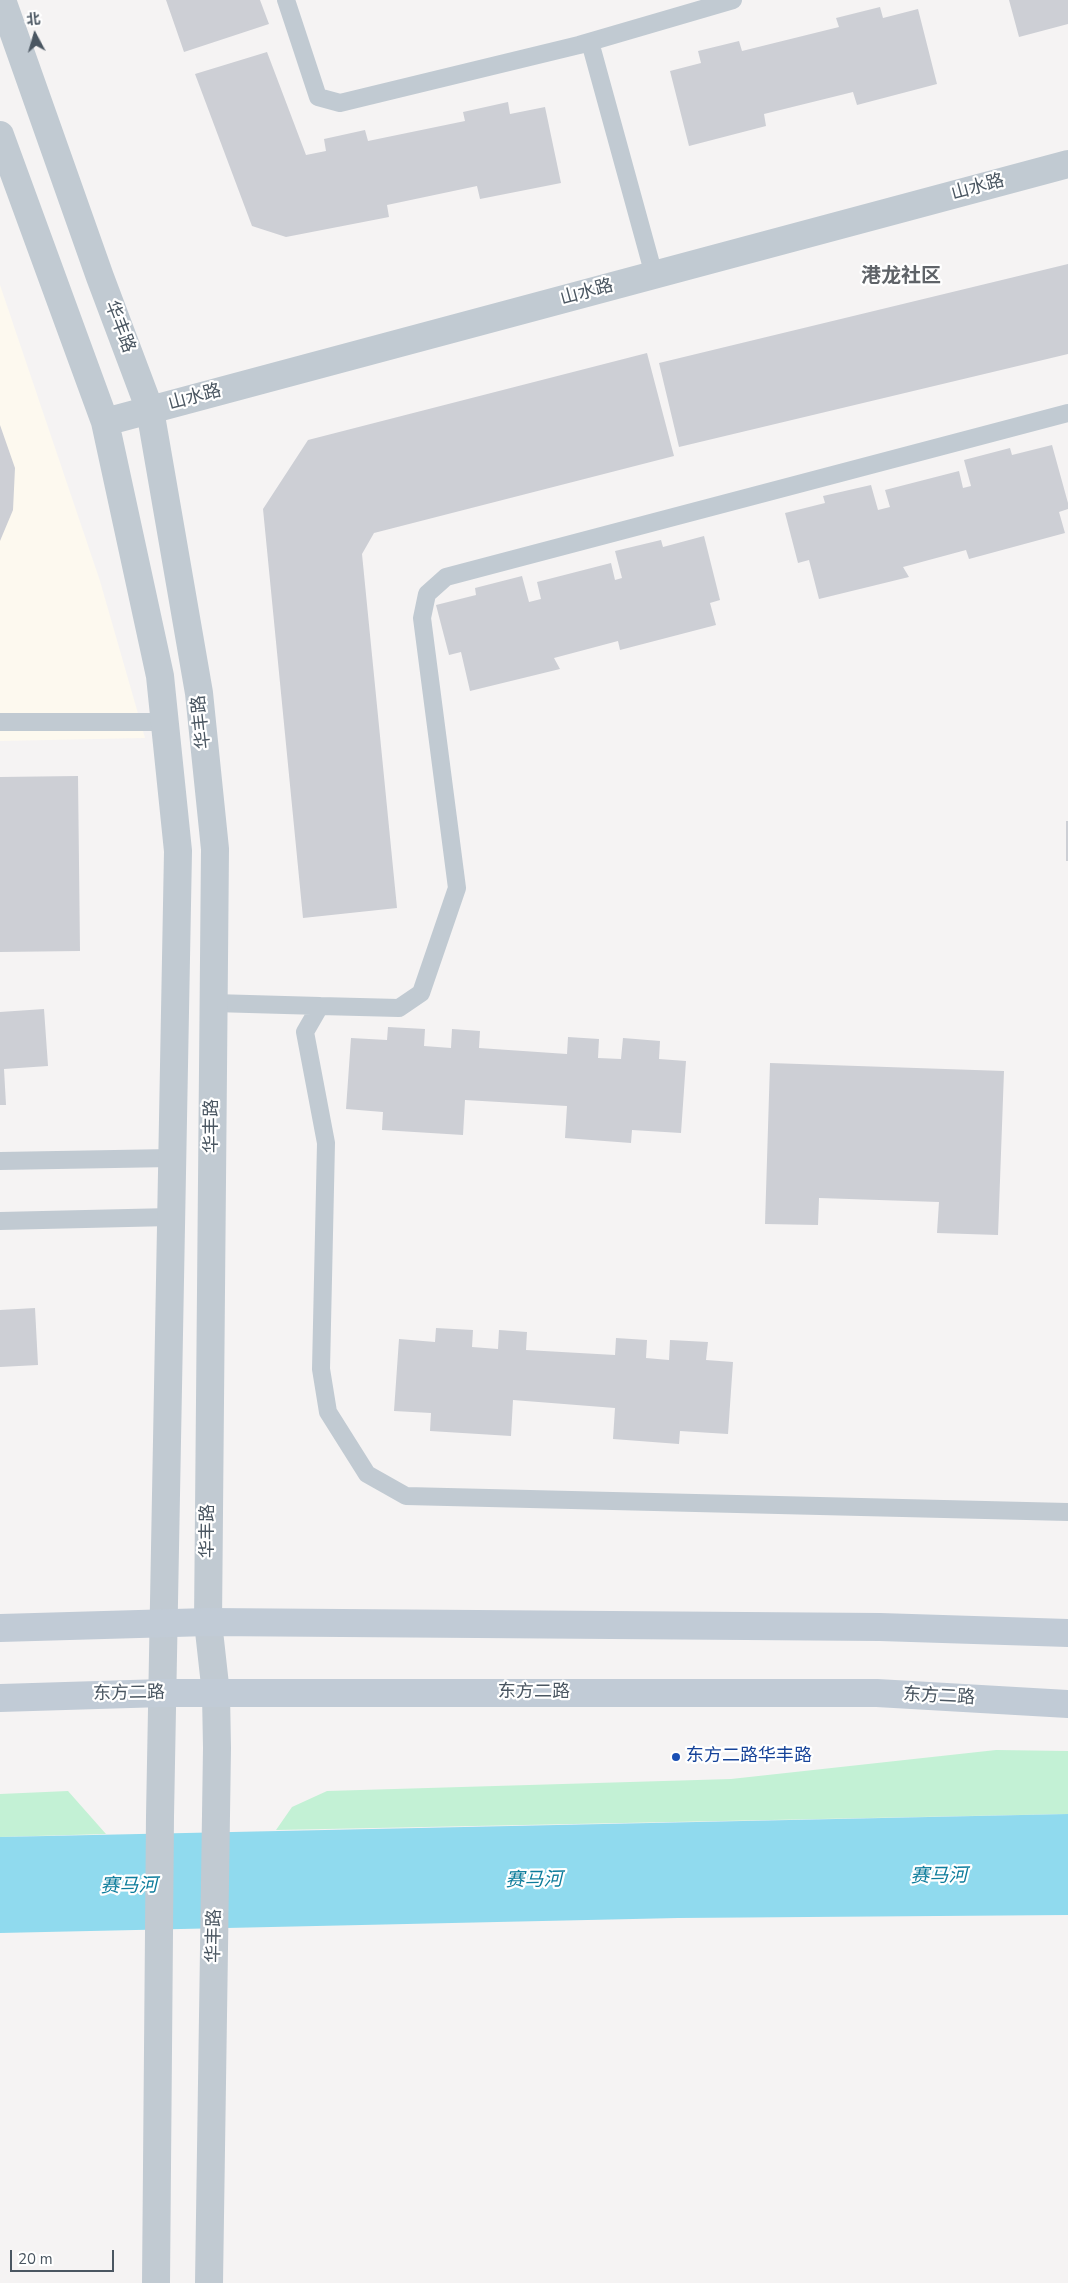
<!DOCTYPE html>
<meta charset="utf-8">
<style>
body{margin:0}
#map{position:relative;width:1068px;height:2283px;overflow:hidden;background:#f5f3f3;font-family:"Nunito Sans","Noto Sans SC",sans-serif}
canvas{display:block}
.north{position:absolute;left:10px;top:10px;width:50px;height:50px;-webkit-text-stroke:4px #fff;paint-order:stroke;rotate:354deg;font-size:14px;font-weight:700;line-height:20px;text-align:center;color:#4a5661}
.north::after{content:'';display:block;margin:auto;width:18px;height:22px;background:#4a5661;clip-path:polygon(50% 0,100% 100%,50% 72%,0 100%)}
.scale{position:absolute;left:10px;top:2250px;width:104px;height:22px;box-sizing:border-box;border:2px solid #4a5661;border-top:0;padding-left:6px;font-size:15px;line-height:18px;white-space:nowrap;color:#4a5661;-webkit-text-stroke:4px #fff;paint-order:stroke}
</style>
<div id="map">
<canvas width="1068" height="2283"></canvas>
<div class="north">北</div>
<div class="scale">20 m</div>
</div>
<script>
const g = document.querySelector('canvas').getContext('2d');
g.lineJoin = 'round';
function paint(path, color) { g.fillStyle = color; g.fill(path, 'evenodd'); }
function trace(path, color, width, dash) { g.strokeStyle = color; g.lineWidth = width; g.lineCap = dash ? 'butt' : 'round'; g.setLineDash(dash || []); g.stroke(path); }
function write(font, color, halo, rows, align = 'center') {
  g.font = font + ' "Nunito Sans","Noto Sans SC",sans-serif'; g.lineWidth = 4.5; g.setLineDash([]); g.textBaseline = 'middle'; g.strokeStyle = halo; g.fillStyle = color; for (const [text, x, y, turn = 0] of rows) {
    g.save(); g.translate(x, y); g.rotate((+turn || 0) * Math.PI / 180); g.textAlign = isNaN(turn) ? turn : align; if (halo) g.strokeText(text, 0, 0); g.fillText(text, 0, 0); g.restore();
  }
}
paint(new Path2D(`
 M0 285 100 581 145 738 0 741Z`), '#fdf9ef');
paint(new Path2D(`
 M996 1750 1068 1751V1814L276 1830 292 1807 327 1791 731 1779Z
 M68 1791 106 1834 0 1837V1794Z`), '#c3f1d5');
paint(new Path2D(`
 M1068 1814V1915L678 1918 0 1933V1837Z`), '#90daee');
paint(new Path2D(`
 M166 0H260L269 24 184 52Z
 M1009 0H1068V24L1019 37Z
 M880 7 883 18 918 9 937 84 857 105 853 92 764 114 766 126 689 146 670 71 701 63 698 51 739 41 742 51 839 27 836 18Z
 M267 52 306 155 326 151 324 139 365 130 368 141 465 121 463 112 508 102 510 114 545 107 561 183 480 199 477 186 387 205 389 217 286 237 252 226 195 74Z
 M1068 264V354L679 447 659 363Z
 M647 353 674 456 374 533 362 554 397 908 303 918 263 509 308 440Z
 M0 425 15 468 13 510 0 541Z
 M1052 445 1068 503V509L1059 512 1065 533 969 559 966 550 903 567 909 577 819 599 809 560 798 563 785 513 825 503 823 496 871 485 878 510 890 507 885 490 959 471 963 488 971 486 964 460 1010 448 1012 455Z
 M704 536 720 600 710 603 716 625 620 650 618 641 554 658 560 669 470 691 461 652 449 655 436 605 476 595 475 588 522 576 529 602 541 599 537 582 611 563 615 580 622 578 615 551 661 540 663 547Z
 M78 776 80 951 0 952V777Z
 M1066 821H1068V861H1066Z
 M44 1009 48 1066 4 1069 6 1105H0V1012Z
 M388 1027 425 1029 424 1046 451 1048 452 1029 480 1031 479 1048 567 1054 568 1037 599 1039 598 1058 621 1059 623 1038 660 1041 659 1059 686 1061 681 1133 632 1130 631 1143 565 1138 567 1106 465 1100 463 1135 382 1130 383 1112 346 1109 351 1038 387 1040Z
 M770 1063 1004 1071 998 1235 937 1233 939 1202 819 1198 818 1225 765 1224Z
 M35 1308 38 1365 0 1367V1310Z
 M436 1328 473 1330 472 1347 498 1349 499 1330 527 1332 526 1350 615 1355 616 1338 647 1340 646 1358 669 1360 670 1340 708 1342 706 1360 733 1362 728 1434 680 1431 679 1444 613 1439 615 1408 513 1400 511 1436 430 1431 431 1413 394 1411 399 1339 435 1342Z`), '#cdcfd5');
trace(new Path2D(`
 M286 0 318 97 340 103 579 45 733 0
 M590 42 654 275
 M1068 413 446 577 427 594 422 618 457 888 421 993 399 1008 320 1006 305 1032 326 1143 321 1369 328 1412 367 1474 406 1496 1068 1512
 M0 722H165
 M214 1003 320 1006
 M0 1161 172 1158
 M0 1221 171 1217`), '#c1cad2', 18);
trace(new Path2D(`
 M2 0 100 277 150 410 199 693 215 849 208 1622 216 1694 217 1748 209 2283
 M0 135 105 422 160 676 178 851 160 1816 156 2283
 M105 422 1068 164`), '#c1cad2', 28);
trace(new Path2D(`
 M0 1628 208 1622 880 1627 1068 1633
 M0 1698 163 1693H877L1068 1704`), '#c1cbd6', 28);
for (const [x, y, r, color] of [
 [676,1757,5,"#1a4fb4"]
]) { const dot = new Path2D(); dot.arc(x, y, r, 0, 2 * Math.PI); g.fillStyle = color; g.fill(dot); trace(dot, '#fff', 2); }
write('18px', '#4a5661', '#fff', [
 ["山水路",978,188,-15],
 ["山水路",587,293,-15],
 ["华丰路",119,327,69],
 ["山水路",195,398,-15],
 ["华丰路",202,722,-96],
 ["华丰路",213,1126,-90],
 ["华丰路",209,1531,-90],
 ["东方二路",534,1693],
 ["东方二路",129,1694,-1],
 ["东方二路",939,1697,3],
 ["华丰路",215,1936,-89]
]);
write('18px', '#164399', '#fff', [
 ["东方二路华丰路",686,1757]
], 'left');
write('italic 19px', '#0c7c9b', '#fff', [
 ["赛马河",939,1877,-1],
 ["赛马河",534,1881,-1],
 ["赛马河",129,1887,-1]
]);
write('bold 20px', '#5f6368', '#fff', [
 ["港龙社区",901,277]
]);
</script>
